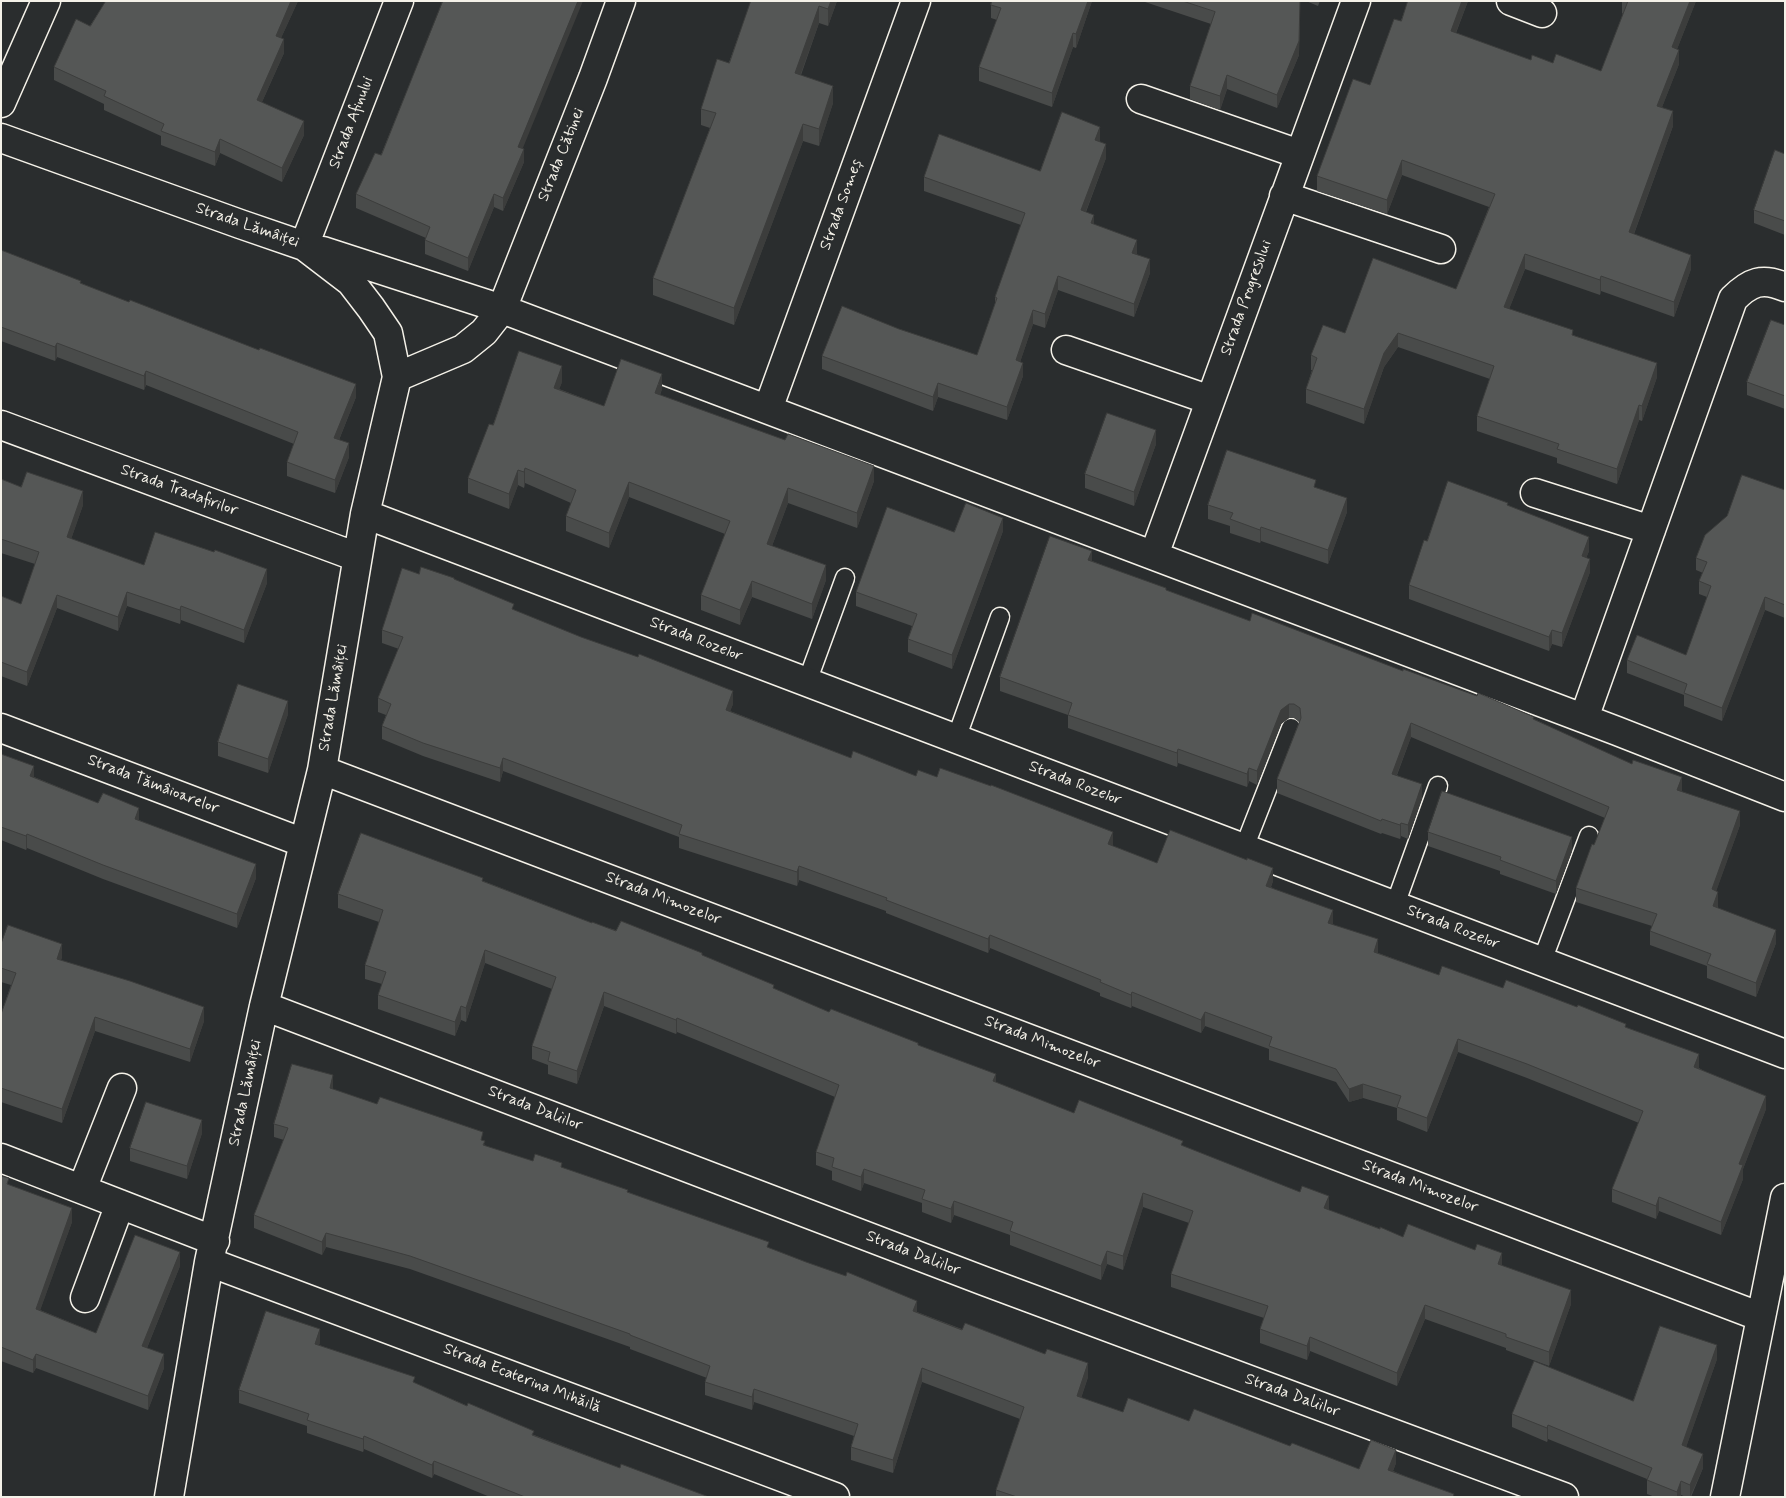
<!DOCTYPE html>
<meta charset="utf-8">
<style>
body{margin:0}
#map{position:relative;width:1786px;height:1498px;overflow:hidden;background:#2a2d2e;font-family:Mynerve,sans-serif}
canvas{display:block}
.frame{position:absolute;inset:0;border:2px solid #f4f1e8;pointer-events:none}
</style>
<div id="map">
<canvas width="1786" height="1498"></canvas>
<div class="frame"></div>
</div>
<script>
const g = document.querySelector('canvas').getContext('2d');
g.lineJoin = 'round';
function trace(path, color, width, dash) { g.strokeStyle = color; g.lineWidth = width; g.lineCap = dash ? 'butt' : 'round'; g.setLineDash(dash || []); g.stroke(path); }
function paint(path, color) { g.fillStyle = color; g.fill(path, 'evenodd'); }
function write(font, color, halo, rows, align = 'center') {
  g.font = font + ' Mynerve,sans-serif'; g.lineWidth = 4.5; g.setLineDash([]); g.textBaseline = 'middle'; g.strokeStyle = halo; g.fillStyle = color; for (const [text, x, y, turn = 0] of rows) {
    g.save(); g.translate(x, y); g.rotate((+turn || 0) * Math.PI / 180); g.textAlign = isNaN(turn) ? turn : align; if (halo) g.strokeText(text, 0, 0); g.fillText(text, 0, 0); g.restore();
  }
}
const lane = new Path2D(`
 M807 682 845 578
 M956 739 1000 617
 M1244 848 1291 728
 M1395 905 1438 786
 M1542 961 1589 836`);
const street = new Path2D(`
 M1511 1 1542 13
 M1141 99 1299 154
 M1 103 46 1
 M1 138 240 224 304 246 351 282 371 308 388 333 397 377 365 514 322 770 264 1006 209 1262 169 1497
 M1284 196 1441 249
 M304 246 399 1
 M323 251 502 309 1617 731 1785 797
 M1066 350 1210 400
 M397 377 463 349 484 332 502 309 593 78 621 1
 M768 409 916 1
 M1 425 357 557
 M1535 493 1651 530
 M365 514 1785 1054
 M1154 555 1356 1
 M1584 718 1733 299C1750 282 1762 277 1785 287
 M1 728 304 843
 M322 770 1761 1317
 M264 1006 984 1281 1564 1497
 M1 1158 215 1241
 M82 1189 122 1088
 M209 1262 835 1497
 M85 1298 120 1204
 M1725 1497 1785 1198`);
trace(lane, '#f4f1e8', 21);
trace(street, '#f4f1e8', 31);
trace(lane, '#2a2d2e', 18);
trace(street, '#2a2d2e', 28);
paint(new Path2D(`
 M106 1H298L281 38 284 53 262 102 304 135 282 182 220 153 215 166 161 145V136L104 110V104L54 80V67L90 26Z
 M751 1H837L828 26 819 23 801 75 833 103 819 146 803 141 734 325 653 295V278L710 128 701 125V109L729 63Z
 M992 1H1092L1076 48 1073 47 1052 107 979 81V67L997 20 991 18V5Z
 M1145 1H1300L1299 55 1277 108 1227 89 1220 110 1190 99V86L1211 24 1145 2Z
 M1306 1H1320L1318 6Z
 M1408 1H1468L1456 33 1531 60 1601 71 1623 14 1622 13V1H1696L1677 49 1679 64 1662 107 1673 126 1634 234 1691 269 1674 317 1601 291 1600 295 1525 269 1509 309 1573 335 1657 377 1642 421 1639 420 1617 484 1557 463V458L1477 431V416L1490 379 1398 347 1384 367 1364 424 1306 403V389L1312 370H1311V355L1345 333 1456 289 1489 207 1402 175 1387 214 1317 191V176L1370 85 1401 21Z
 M1100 140V142L1106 158 1086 212 1094 224 1137 254V255L1150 273 1134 317 1058 290 1045 328 1033 324 1020 362 1023 376 1007 420 938 397 933 411 822 369V356L899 329 977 355 995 304V297L1021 225 924 191V177L1040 171Z
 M522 148 524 162 503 211 494 207 468 271 425 254V240L426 238 356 208V194L381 155Z
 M1785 154V235L1754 223V210Z
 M1 250 356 397 339 440 349 457 335 493 287 476V462L294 444 146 385 144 390 57 357 55 361 1 341Z
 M1785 325V409L1747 395V382Z
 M562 382 559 389 604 406 662 389 660 395 874 481 857 528 788 503 772 546 826 580 812 619 752 597 740 625 701 610V595L725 534 629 497 609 548 566 531V516L571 503 525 483 524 488 518 485 509 509 468 493V478L493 425Z
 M1156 444 1134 506 1085 488V474Z
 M1 479 21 487 83 505 71 539 144 565 267 583 244 643 181 620 180 624 127 606 118 631 57 608 27 686 1 676V596L21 604 35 564 1 553Z
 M1316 488 1347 512 1328 564 1261 541 1260 543 1230 533V526L1208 519V505Z
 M1785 490V618L1765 610 1722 721 1684 706V695L1627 673V660L1686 655 1707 597 1699 594V581L1703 573 1696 570V558Z
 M1508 505 1589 551 1586 558 1590 572 1562 647 1552 644 1549 651 1409 599V585L1427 541Z
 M1003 531 952 669 908 652V639L912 626 856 606V592L954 532Z
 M1092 561 1166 590 1250 621 1403 671 1534 719 1682 790 1681 792 1740 825 1716 891 1718 906V908L1776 943 1756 997 1707 978V966L1650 945V931L1652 926 1576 902V888L1594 845 1605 818 1411 737 1397 775 1422 798 1408 839 1401 836 1400 839 1382 833 1381 834 1277 793V779L1299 722 1294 718H1289L1281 724 1257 785 1249 781 1247 787 1178 763 1177 767 1068 728V715L1000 691V677Z
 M419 574 454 580 514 610 733 704 730 711 851 758 916 776 1113 845V846L1157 863 1273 881 1271 887 1333 924V925L1378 953 1439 975 1503 988 1626 1027 1699 1068 1766 1109 1743 1169V1179L1721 1235 1659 1211 1656 1219 1612 1202V1189L1639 1123 1527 1078 1458 1052 1427 1132 1397 1120V1108L1363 1098 1349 1102 1336 1082 1269 1060V1049L1205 1026 1201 1033 1132 1006 1131 1008 1100 996V993L990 948 988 953 886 913V911L799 880 797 886 679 848V837L503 771 500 782 423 756 382 739V726L386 715 378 712V698L399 649 382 643V630Z
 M288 714 268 773 218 756V742Z
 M1 754 34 777 139 820 256 878 237 928 103 879 27 848 26 850 1 840Z
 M1428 832 1572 851 1556 894 1500 874V871L1428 846Z
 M483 881 592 923 702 956 774 989 829 1012 918 1045 996 1083 1074 1113 1183 1146 1329 1210 1403 1237 1502 1266 1571 1304 1549 1366 1506 1350V1348L1425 1319 1397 1386 1310 1351 1307 1360 1260 1343V1329L1264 1318 1171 1287V1274L1189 1223 1143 1207 1123 1270 1107 1264 1101 1280 1010 1245V1235L954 1215 951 1223 922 1212V1203L864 1183 861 1191 832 1180V1171L816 1165V1152L835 1097 677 1032 676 1034 604 1006 577 1084 548 1074V1065L532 1059V1046L552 989 485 963 466 1022 461 1020 455 1036 378 1009V995L382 984 365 979V965L379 922 338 908V894Z
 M1 944 62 957 61 960 204 1021 190 1062 95 1031 62 1123 1 1102V1014L11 985 1 982Z
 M333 1089 483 1141 485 1146 533 1161 562 1168 628 1192 769 1248 917 1312 1088 1377 1081 1398 1123 1412 1189 1421 1290 1446 1359 1469 1396 1463 1393 1471 1454 1497H996V1490L1020 1419 922 1382 893 1473 851 1460V1447L854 1436 754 1402 752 1410 705 1395V1382L707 1378 630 1349V1347L410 1269 326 1247 322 1255 254 1228V1215L284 1140 274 1137V1124Z
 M202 1133 187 1179 130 1161V1148Z
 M1 1176 9 1185 72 1222 40 1310 96 1333 180 1266 147 1348 164 1368 148 1410 36 1368 33 1373 1 1361Z
 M320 1342 319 1345 415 1383 534 1435 620 1468 709 1497H490L434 1474 432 1478 364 1449 363 1452 307 1433V1426L239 1403V1390Z
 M1717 1359 1686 1447 1703 1468 1691 1497H1686L1681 1495 1680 1497H1655L1647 1494V1479L1548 1439 1547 1442 1512 1427V1414L1633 1401Z`), '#494b4a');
paint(new Path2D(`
 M291 1H298L276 49V36Z
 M578 1H583L518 160V147Z
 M831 1H837L828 26V9Z
 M1088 1H1092L1076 48V34Z
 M1300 1 1299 55 1277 108V95Z
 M1462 1H1468L1451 45V31Z
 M1690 1H1696L1672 62V47Z
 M819 6V23L795 90V73Z
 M1073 33V47L1052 107V93Z
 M284 39V53L257 113V100Z
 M1679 50V64L1657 120V106Z
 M1227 75V89L1220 110V96Z
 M833 86V103L819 146V129Z
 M1673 111V126L1629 247V232Z
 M304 121V135L282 182V168Z
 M803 124V141L734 325V308Z
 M1100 127V140L1095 154V140Z
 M220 139V153L215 166V152Z
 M1106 144V158L1081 224V210Z
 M524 149V162L503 211V198Z
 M1402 160V175L1387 214V200Z
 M494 194V207L468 271V258Z
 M1094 215V229L1091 223Z
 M1137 240V254L1132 267V253Z
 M1525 254V269L1504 322V307Z
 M1691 255V269L1674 317V302Z
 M1150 259V273L1134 317V304Z
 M1058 276V290L1045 328V314Z
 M1601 276V291L1600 295V280Z
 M1033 310V324L1016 374V360Z
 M1398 333V347L1384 367 1364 424V409L1384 353Z
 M57 343V357L55 361V347Z
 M1023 363V376L1007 420V407Z
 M1657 363V377L1642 421V406Z
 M562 366V382L554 403V388Z
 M146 371V385L144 390V376Z
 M662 374V389L655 408V393Z
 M938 383V397L933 411V397Z
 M356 384V397L334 452V438Z
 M1639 405V420L1617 484V469Z
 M1156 430V444L1134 506V492Z
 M349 443V457L335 493V480Z
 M874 466V481L857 528V513Z
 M525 468V483L524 488V472Z
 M518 470V485L509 509V494Z
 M629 482V497L609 548V533Z
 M788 488V503L767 559V544Z
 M83 491V505L67 551V537Z
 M1347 498V512L1328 564V550Z
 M1003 518V531L952 669V655Z
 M1261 527V541L1260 543V530Z
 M1589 537V551L1582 569V556Z
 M1092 551V564L1088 560Z
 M1590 559V572L1562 647V633Z
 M826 565V580L812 619V604Z
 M267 569V583L244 643V630Z
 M752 581V597L740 625V610Z
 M127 592V606L118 631V617Z
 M57 595V608L27 686V672Z
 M1765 597V610L1722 721V708Z
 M181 606V620L180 624V610Z
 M1552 630V644L1549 651V637Z
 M733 691V704L726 723V710Z
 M288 701V714L268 773V759Z
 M1289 704V718L1281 724 1257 785V771L1281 710Z
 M1411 723V737L1392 787V774Z
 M1178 749V763L1177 767V753Z
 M503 758V771L500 782V768Z
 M34 766V780L30 776Z
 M1249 768V781L1247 787V774Z
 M1682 777V790L1677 804V790Z
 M1422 784V798L1408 839V825Z
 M139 808V822L135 819Z
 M1740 811V825L1712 903V889Z
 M1401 823V836L1400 839V825Z
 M1113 832V845L1108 858V844Z
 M27 834V848L26 850V836Z
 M1572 837V851L1556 894V881Z
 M256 864V878L237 928V914Z
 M799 866V880L797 886V872Z
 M1273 868V881L1266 899V886Z
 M1718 892V906L1713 920V906Z
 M1333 910V924L1328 937V923Z
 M1776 930V943L1756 997V983Z
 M990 935V948L988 953V939Z
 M1378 939V953L1374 965V952Z
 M62 944V957L57 972V959Z
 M485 950V963L466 1022V1008Z
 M604 992V1006L577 1084V1071Z
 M1132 992V1006L1131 1008V995Z
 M461 1006V1020L455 1036V1022Z
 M204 1007V1021L190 1062V1049Z
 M1205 1012V1026L1201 1033V1020Z
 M95 1017V1031L62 1123V1109Z
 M677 1018V1032L676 1034V1020Z
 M1458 1039V1052L1427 1132V1118Z
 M1699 1054V1068L1694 1080V1067Z
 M996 1074V1088L993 1081Z
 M333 1075V1089L330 1102V1088Z
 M1363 1084V1098L1349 1102V1089Z
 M1766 1096V1109L1743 1169V1179L1721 1235V1222L1739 1164Z
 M202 1120V1133L187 1179V1166Z
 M864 1169V1183L861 1191V1177Z
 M1143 1193V1207L1123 1270V1256Z
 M1329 1196V1210L1324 1208Z
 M1659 1197V1211L1656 1219V1206Z
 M954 1201V1215L951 1223V1209Z
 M72 1208V1222L36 1322V1309Z
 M326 1233V1247L322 1255V1242Z
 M1107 1251V1264L1101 1280V1266Z
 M180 1252V1266L142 1360V1346Z
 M1502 1253V1267L1498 1264Z
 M1571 1290V1304L1549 1366V1352Z
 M917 1301V1314L913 1311Z
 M1425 1305V1319L1397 1386V1373Z
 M320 1329V1342L315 1357V1344Z
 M1310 1337V1351L1307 1360V1346Z
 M1717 1345V1359L1682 1459V1445Z
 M36 1354V1368L33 1373V1360Z
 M164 1354V1368L148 1410V1396Z
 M1088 1363V1377L1077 1410V1396Z
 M922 1368V1382L893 1473V1460Z
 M754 1389V1402L752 1410V1397Z
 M1548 1425V1439L1547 1442V1428Z
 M364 1436V1449L363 1452V1439Z
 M1396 1450V1463L1388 1483V1470Z
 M1703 1454V1468L1690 1497V1485Z
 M434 1461V1474L432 1478V1465Z
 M1681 1481V1495L1680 1497H1677V1492Z`), '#3c3d3c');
const building = new Path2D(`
 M106 1H291L276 36 284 39 257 100 304 121 282 168 220 139 215 152 161 131 164 124 104 96 106 91 54 67 76 19 90 26Z
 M443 1H578L518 147 524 149 503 198 494 194 468 258 425 240 430 227 356 194 375 153 381 155Z
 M751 1H831L828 9 819 6 795 73 833 86 819 129 803 124 734 308 653 278 716 113 701 109 717 59 729 63Z
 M992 1H1088L1076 34 1073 33 1052 93 979 67 1001 8 991 5Z
 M1183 1H1300L1299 41 1277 95 1227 75 1220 96 1190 86 1215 12Z
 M1408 1H1462L1451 31 1531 60 1532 55 1553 63 1556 54 1601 71 1628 1H1690L1672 47 1679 50 1657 106 1673 111 1629 232 1691 255 1674 302 1601 276 1600 280 1525 254 1504 307 1573 330 1572 335 1657 363 1642 406 1639 405 1617 469 1557 449 1559 444 1477 416 1494 366 1398 333 1384 353 1364 409 1306 389 1317 358 1311 355 1323 325 1345 333 1373 258 1456 289 1495 194 1402 160 1387 200 1317 176 1353 79 1370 85 1394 19 1401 21Z
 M1062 112 1100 127 1095 140 1106 144 1081 210 1094 215 1091 223 1137 240 1132 253 1150 259 1134 304 1058 276 1045 314 1033 310 1016 360 1023 363 1007 407 938 383 933 397 822 356 842 306 899 329 977 355 997 298 995 297 1025 213 924 177 939 134 1040 171Z
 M1775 150 1785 154V221L1754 210Z
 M1 250 81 281 80 283 129 302 130 300 259 350 260 348 356 384 334 438 349 443 335 480 287 462 298 432 146 371 144 376 57 343 55 347 1 327Z
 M1771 320 1785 325V396L1747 382Z
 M519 351 562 366 554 388 604 406 621 359 662 374 655 393 785 440 788 434 874 466 857 513 788 488 767 544 826 565 812 604 752 581 740 610 701 595 730 521 629 482 609 533 566 516 576 490 525 468 524 472 518 470 509 494 468 478 489 424 493 425Z
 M1107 413 1156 430 1134 492 1085 474Z
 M1227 450 1316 480 1314 487 1347 498 1328 550 1261 527 1260 530 1230 519 1233 513 1208 505Z
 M27 472 83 491 67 537 144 565 155 532 214 552 215 550 267 569 244 630 181 606 180 610 127 592 118 617 57 595 27 672 1 662V596L21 604 39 552 1 539V479L21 487Z
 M1742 475 1785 490V605L1765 597 1722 708 1684 693 1687 684 1627 660 1637 635 1686 655 1711 586 1699 581 1707 562 1696 558 1705 535 1727 516Z
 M1448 481 1508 503 1507 505 1589 537 1582 556 1590 559 1562 633 1552 630 1549 637 1409 585 1424 540 1427 541Z
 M966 503 1003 518 952 655 908 639 917 614 856 592 887 507 954 532Z
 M1050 536 1092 551 1088 560 1166 588V590L1250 621 1252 613 1403 671V669L1477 696 1478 693 1534 717 1533 719 1632 764 1633 760 1682 777 1677 790 1740 811 1712 889 1718 892 1713 906 1776 930 1756 983 1707 964 1711 954 1650 931 1657 914 1576 888 1592 844 1594 845 1609 807 1411 723 1392 774 1422 784 1408 825 1401 823 1400 825 1382 819 1381 821 1277 779 1301 718 1300 708 1294 704H1289L1281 710 1257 771 1249 768 1247 774 1178 749 1177 753 1068 715 1072 703 1000 677Z
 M421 567 454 578V579L514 604 512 609 581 637 638 657 639 654 733 691 726 710 851 758 853 751 916 776 918 770 937 777 940 768 991 786V785L1113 832 1108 844 1157 863 1170 830 1247 860V858L1273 868 1266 886 1333 910 1328 923 1378 939 1374 952 1439 975 1442 966 1503 988 1506 980 1577 1007 1578 1005 1626 1024 1625 1027 1699 1054 1694 1067 1766 1096 1739 1164 1743 1165 1721 1222 1659 1197 1656 1206 1612 1189 1643 1111 1527 1064 1458 1039 1427 1118 1397 1107 1401 1096 1363 1084 1349 1089 1336 1069 1269 1046 1272 1037 1205 1012 1201 1020 1132 992 1131 995 1100 982 1101 980 990 935 988 939 886 900 887 898 799 866 797 872 679 834 682 825 503 758 500 768 423 743 382 726 391 704 378 698 403 637 382 630 402 568 419 574Z
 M238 684 288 701 268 759 218 742Z
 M1 754 34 766 30 776 98 803 103 793 139 808 135 819 256 864 237 914 103 865 27 834 26 836 1 827Z
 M1442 791 1572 837 1556 881 1500 860 1501 857 1428 832Z
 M361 833 483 878 482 881 592 923V922L616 931 621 921 702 953V955L774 985 773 988 829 1012 831 1009 918 1043V1045L996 1074 993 1081 1074 1113 1079 1100 1183 1141 1181 1145 1300 1192 1302 1186 1329 1196 1324 1208 1380 1229V1227L1403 1237 1408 1224 1475 1250 1477 1244 1502 1253 1498 1264 1571 1290 1549 1352 1506 1337V1334L1425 1305 1397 1373 1310 1337 1307 1346 1260 1329 1268 1306 1171 1274 1193 1211 1143 1193 1123 1256 1107 1251 1101 1266 1010 1231 1013 1222 954 1201 951 1209 922 1199 925 1190 864 1169 861 1177 832 1167 834 1158 816 1152 839 1085 677 1018 676 1020 604 992 577 1071 548 1061 550 1052 532 1046 556 977 485 950 466 1008 461 1006 455 1022 378 995 386 972 365 965 383 910 338 894Z
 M8 925 62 944 57 959 130 981 204 1007 190 1049 95 1017 62 1109 1 1088V1014L16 973 1 968V944Z
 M292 1064 333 1075 330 1088 377 1104 380 1097 483 1132 481 1140 485 1141 483 1145 533 1161 535 1154 562 1163 561 1167 628 1190 627 1192 769 1242 767 1247 806 1262 846 1276 847 1272 917 1301 913 1311 962 1330 965 1323 1045 1354 1047 1349 1088 1363 1077 1396 1123 1412 1128 1398 1189 1421 1194 1409 1290 1446 1292 1443 1359 1469 1371 1440 1396 1450 1388 1470 1454 1494 1453 1497H1017L996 1490 1024 1407 922 1368 893 1460 851 1447 858 1424 754 1389 752 1397 705 1382 710 1366 630 1335V1334L410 1256 326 1233 322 1242 254 1215 288 1128 274 1124Z
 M146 1102 202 1120 187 1166 130 1148Z
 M1 1176 9 1178 7 1184 72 1208 36 1309 96 1333 135 1235 180 1252 142 1346 164 1354 148 1396 36 1354 33 1360 1 1347Z
 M266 1311 320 1329 315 1344 415 1377 413 1382 467 1406 468 1403 534 1431 532 1435 620 1468 621 1464 709 1497H525L434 1461 432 1465 364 1436 363 1439 307 1420 309 1414 239 1390Z
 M1660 1326 1717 1345 1682 1445 1703 1454 1690 1485 1681 1481 1677 1492 1647 1480 1652 1468 1548 1425 1547 1428 1512 1414 1534 1361 1633 1401Z`);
paint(building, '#555756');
trace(building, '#3c3d3c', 1);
write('16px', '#f4f1e8', '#2a2d2e', [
 ["Strada Afinului",352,123,-69],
 ["Strada Cătinei",562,155,-68],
 ["Strada Someș",842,205,-70],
 ["Strada Lămâiței",247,226,19],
 ["Strada Progresului",1247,298,-70],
 ["Strada Tradafirilor",179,491,20],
 ["Strada Rozelor",696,640,21],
 ["Strada Lămâiței",334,698,-80],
 ["Strada Rozelor",1075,784,21],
 ["Strada Tămâioarelor",153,785,21],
 ["Strada Mimozelor",663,899,21],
 ["Strada Rozelor",1453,928,21],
 ["Strada Mimozelor",1042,1043,21],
 ["Strada Lămâiței",246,1093,-78],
 ["Strada Daliilor",535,1109,21],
 ["Strada Mimozelor",1420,1187,21],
 ["Strada Daliilor",913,1254,21],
 ["Strada Ecaterina Mihăilă",522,1379,21],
 ["Strada Daliilor",1292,1396,20]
]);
</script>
